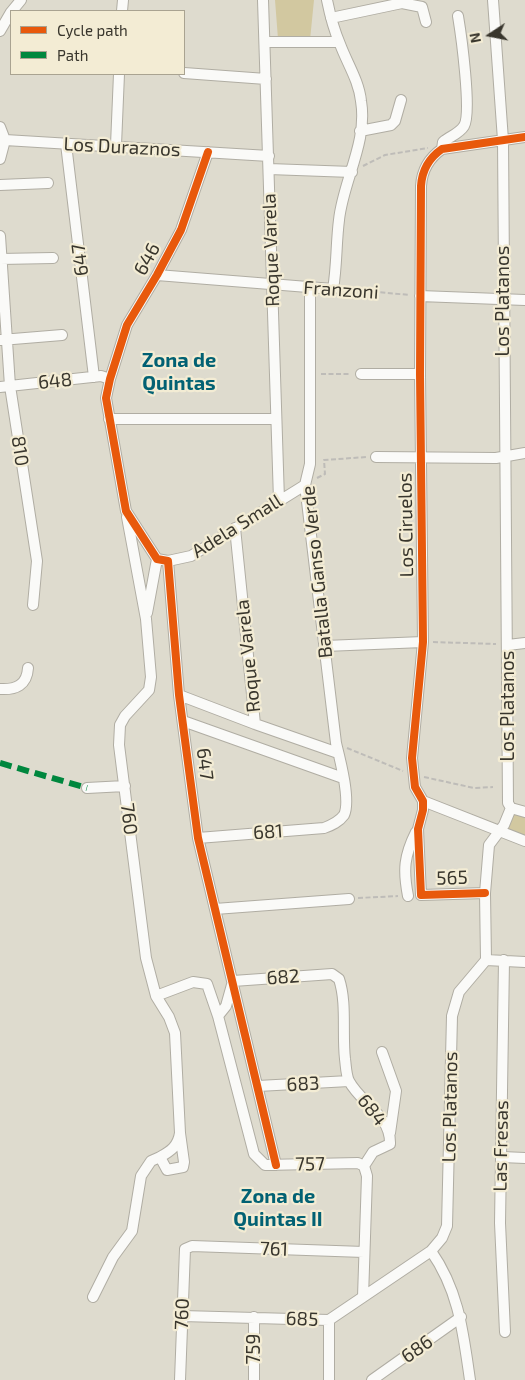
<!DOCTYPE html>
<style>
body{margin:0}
#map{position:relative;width:525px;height:1380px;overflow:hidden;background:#dedbce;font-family:"Exo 2",sans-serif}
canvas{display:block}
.legend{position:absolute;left:10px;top:10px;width:175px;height:65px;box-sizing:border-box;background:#f3ecd4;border:1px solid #a9a391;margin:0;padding:6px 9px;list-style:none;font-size:15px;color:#39362d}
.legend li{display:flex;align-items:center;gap:10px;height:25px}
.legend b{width:25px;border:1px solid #a9a391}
.north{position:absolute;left:465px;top:10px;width:50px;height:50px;-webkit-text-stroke:4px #f3ecd4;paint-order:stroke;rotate:259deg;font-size:14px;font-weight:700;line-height:20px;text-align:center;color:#39362d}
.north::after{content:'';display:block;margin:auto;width:18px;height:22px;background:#39362d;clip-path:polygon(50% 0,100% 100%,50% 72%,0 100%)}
</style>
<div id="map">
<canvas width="525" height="1380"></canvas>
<ul class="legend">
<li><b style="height:6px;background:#e8590c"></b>Cycle path</li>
<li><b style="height:6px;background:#00873e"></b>Path</li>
</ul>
<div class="north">N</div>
</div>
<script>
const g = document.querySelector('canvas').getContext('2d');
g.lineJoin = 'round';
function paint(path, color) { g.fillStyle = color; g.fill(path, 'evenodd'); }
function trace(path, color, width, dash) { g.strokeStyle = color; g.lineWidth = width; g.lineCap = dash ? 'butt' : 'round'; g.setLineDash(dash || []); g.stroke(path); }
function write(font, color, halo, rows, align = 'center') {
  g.font = font + ' "Exo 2",sans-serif'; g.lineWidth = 4.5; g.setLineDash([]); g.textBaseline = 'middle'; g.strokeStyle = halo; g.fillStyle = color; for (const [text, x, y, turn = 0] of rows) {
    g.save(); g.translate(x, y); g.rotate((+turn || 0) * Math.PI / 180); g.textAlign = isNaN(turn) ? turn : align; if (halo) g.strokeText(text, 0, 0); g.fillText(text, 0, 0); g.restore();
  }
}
paint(new Path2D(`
 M275 0H314L310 40 278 39Z
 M511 808 525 812V841L498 832Z`), '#d2c8a0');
const minor = new Path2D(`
 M263 0 279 500
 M493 0 503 140 508 803 511 808
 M12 11 21 0
 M122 11 123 0
 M331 18 402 3 422 7 426 22
 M0 31 11 12
 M265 42H339
 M184 73 266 79
 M0 127 5 140 0 159
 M360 131 391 125 395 121 401 100
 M5 140 269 156
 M66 144 94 377
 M116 145 119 74
 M442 149 443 142C450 136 459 134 464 126 472 113 461 34 458 16
 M208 152 181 230 157 275 127 325 110 379 106 398 126 511 157 559 168 561 179 695 198 838 276 1165
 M269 169 352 172
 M0 185 48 183
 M0 236 10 386 37 561 33 605
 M0 259 53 258
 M157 275 333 289C337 266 336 243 339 220 343 181 368 142 361 101 359 81 347 63 340 44 334 30 330 15 327 0
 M420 296 525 300
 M1 340 62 335
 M361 374H420
 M0 387 101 376 110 379
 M109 419H276
 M376 457 496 458 525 453
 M127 517 146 619 151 677 149 690 125 716 120 725 119 745 146 958 156 996 169 1017 175 1033 180 1133C178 1146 171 1151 160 1157L167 1170 183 1167 184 1162 180 1133
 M235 528 255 724
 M168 561 191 556 305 485
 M147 613 157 559
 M508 645 525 643
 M325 646 423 642
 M0 689C16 690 27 685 28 668
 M179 695 255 724 338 753
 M183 721 343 778
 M87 788 125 786
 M423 801 525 841
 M511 808 525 812
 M198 838 324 828C332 825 339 822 344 815 351 801 340 759 336 743L305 485 310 464V287
 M485 893 421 895 418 829 423 810V801L415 787 412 758 423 642 420 374 421 186C422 170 429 158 442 149L525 137
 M408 896C403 870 404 856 416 832
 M215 909 349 899
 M486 960 525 962
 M504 960 500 1223 505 1332
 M156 996 193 982 207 984 218 1016 254 1154 265 1165 358 1163 364 1166
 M218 1016 226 1006 233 981 332 974 339 979C347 1003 342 1033 345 1059 346 1066 346 1075 349 1081 361 1104 391 1115 390 1144L373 1152 364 1166 367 1176 363 1297
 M382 1052 396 1091 390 1133
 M258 1086 349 1081
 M502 1157 525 1158
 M431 1251C459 1291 463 1332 470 1380
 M93 1297 113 1257 132 1231 141 1176 151 1161 160 1157
 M182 1316 329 1320 431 1251 442 1238 447 1226 452 1016 459 992 486 960 485 893 489 845 504 825 511 808
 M254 1317V1380
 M329 1320V1380
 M180 1380 185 1249 192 1246 364 1252
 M372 1380 461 1317`);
trace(minor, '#b0ada3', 12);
trace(new Path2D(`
 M363 166 385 155 428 148
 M343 289 410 295
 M321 374H351
 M317 478 325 474 324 460 367 457
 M433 642 496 644
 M347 748 403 771
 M424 777 474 788 493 787
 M358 898 398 896`), '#bebcb8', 2, [5, 2.5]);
trace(minor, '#fafaf8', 10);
trace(new Path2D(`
 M0 763 87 788`), '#00873e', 6, [12, 6]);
trace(new Path2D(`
 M208 152 181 230 157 275 127 325 110 379 106 398 126 511 157 559 168 561 179 695 198 838 276 1165
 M485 893 421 895 418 829 423 810V801L415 787 412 758 423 642 420 374 421 186C422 170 429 158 442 149L525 137`), '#e8590c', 8);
write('19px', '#39362d', '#f3ecd4', [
 ["Los Duraznos",122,147,3],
 ["Roque Varela",271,250,-92],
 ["646",147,259,-61],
 ["647",80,260,-97],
 ["Franzoni",341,290,4],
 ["Los Platanos",503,301,-90],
 ["648",55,381,-6],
 ["810",20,451,81],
 ["Los Ciruelos",406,525,-91],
 ["Adela Small",237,526,-32],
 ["Batalla Ganso Verde",317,572,-96],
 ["Roque Varela",248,656,-96],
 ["Los Platanos",508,706,-90],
 ["647",205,764,83],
 ["760",129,819,83],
 ["681",268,832,-4],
 ["565",452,878,-2],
 ["682",283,977,-4],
 ["683",303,1084,-3],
 ["Los Platanos",450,1107,-89],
 ["684",372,1110,52],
 ["Las Fresas",501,1146,-89],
 ["757",310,1164,-1],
 ["761",274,1249,2],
 ["760",182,1314,-88],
 ["685",302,1319,2],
 ["759",254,1349,-90],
 ["686",417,1349,-35]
]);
write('bold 20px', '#026173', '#f3ecd4', [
 ["Zona de",179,360],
 ["Quintas",179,383],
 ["Zona de",278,1196],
 ["Quintas II",278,1219]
]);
</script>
